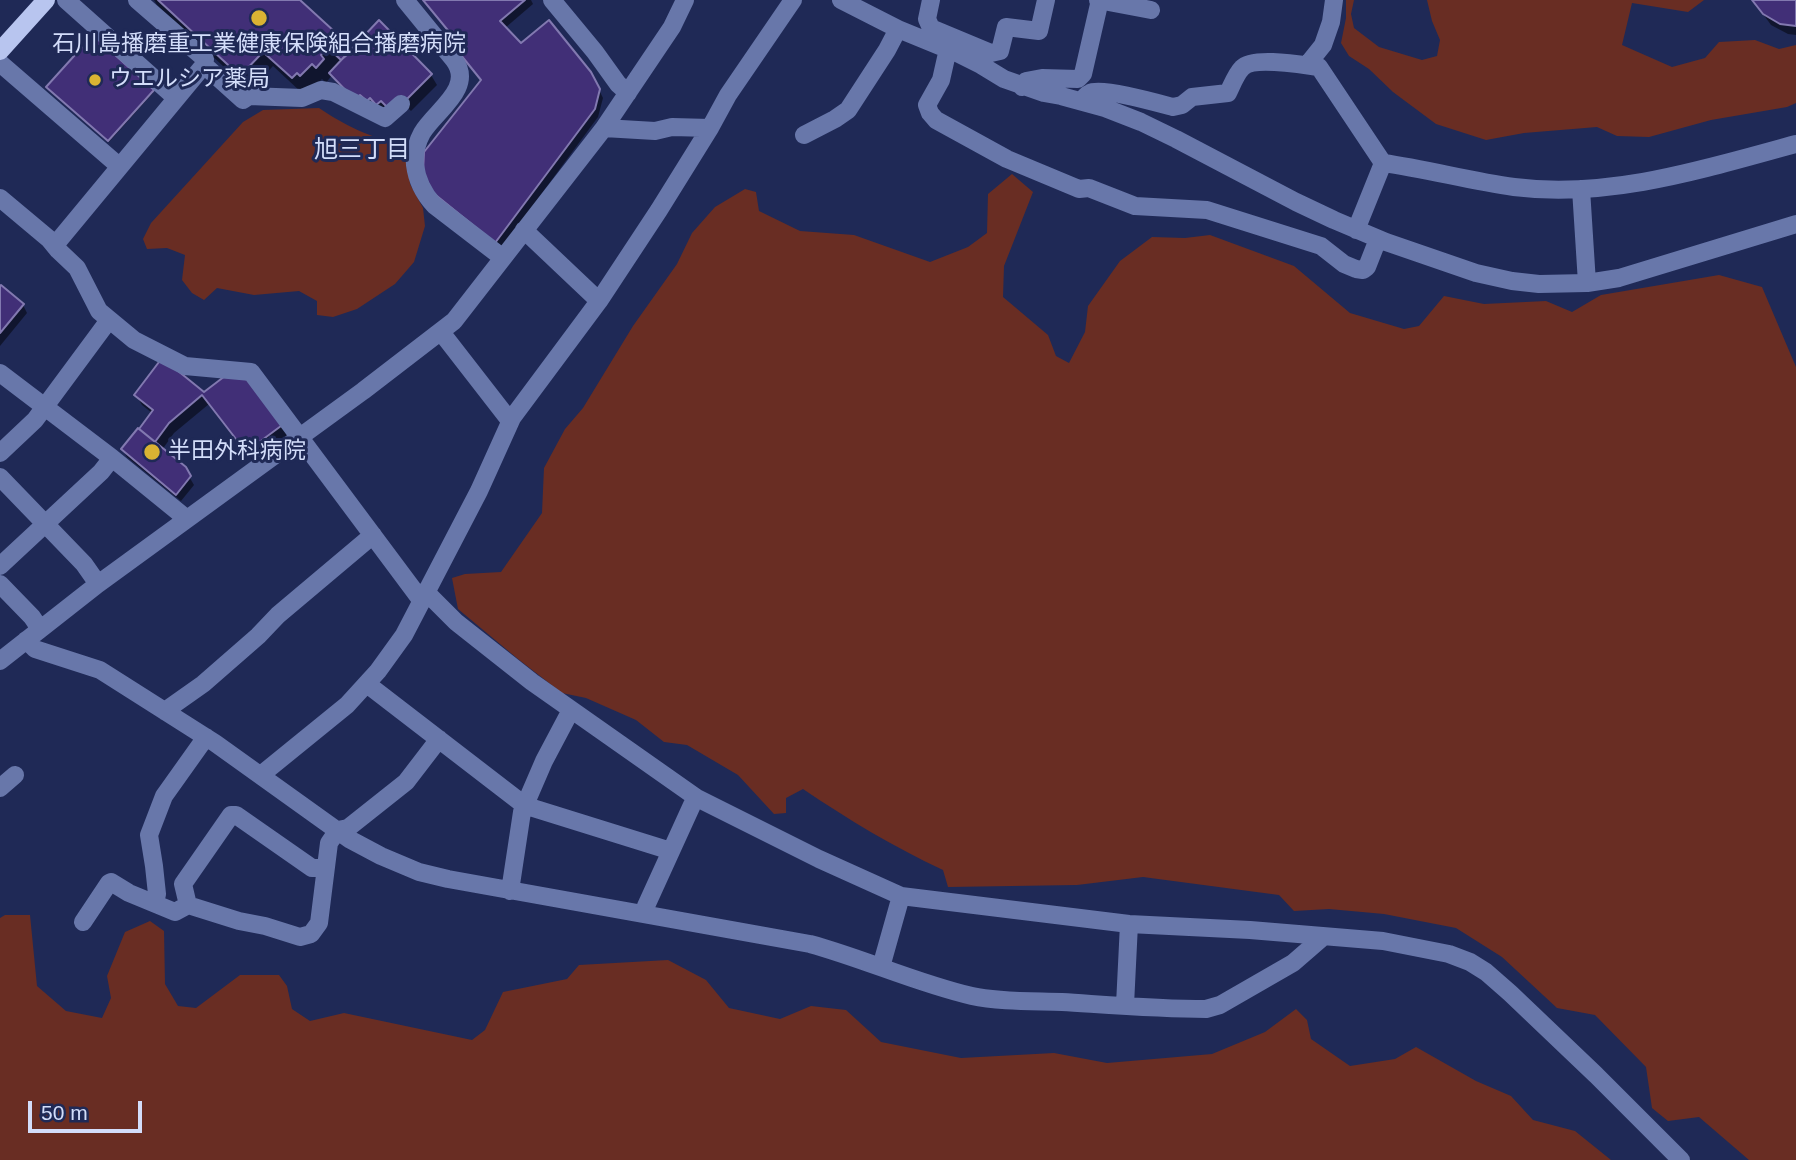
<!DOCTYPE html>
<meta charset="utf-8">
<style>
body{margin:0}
#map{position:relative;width:1796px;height:1160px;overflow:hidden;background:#1f2956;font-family:Arial,sans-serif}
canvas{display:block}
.scale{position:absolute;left:28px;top:1101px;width:114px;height:32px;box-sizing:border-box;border:4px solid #d3ddfa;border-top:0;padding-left:9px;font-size:21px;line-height:24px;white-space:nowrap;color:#d3ddfa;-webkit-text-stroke:5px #1f2956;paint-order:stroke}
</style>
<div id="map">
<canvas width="1796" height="1160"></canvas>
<div class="scale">50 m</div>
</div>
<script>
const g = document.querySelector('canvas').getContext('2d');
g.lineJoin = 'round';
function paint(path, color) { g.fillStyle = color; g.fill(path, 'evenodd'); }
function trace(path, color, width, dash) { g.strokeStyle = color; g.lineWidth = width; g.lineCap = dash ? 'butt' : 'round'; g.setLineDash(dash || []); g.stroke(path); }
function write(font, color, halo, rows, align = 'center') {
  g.font = font + ' Arial,"Noto Sans JP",sans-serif'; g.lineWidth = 6; g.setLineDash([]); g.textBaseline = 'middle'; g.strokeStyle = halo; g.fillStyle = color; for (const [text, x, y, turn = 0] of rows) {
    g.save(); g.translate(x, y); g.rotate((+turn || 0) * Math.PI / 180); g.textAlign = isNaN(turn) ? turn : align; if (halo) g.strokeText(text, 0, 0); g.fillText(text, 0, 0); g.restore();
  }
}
paint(new Path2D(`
 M1346 0H1354L1351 14 1354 28 1379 47 1422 60 1437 56 1440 40 1432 21 1427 0H1704L1688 12 1632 3 1622 45 1672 67 1705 58 1719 42 1755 40 1779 49 1796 45V103L1787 107 1711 120 1649 137 1617 136 1597 127 1524 133 1486 140 1436 124 1393 92 1369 69 1349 56 1341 43 1346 18Z
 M319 108C343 124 372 140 401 142L408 156 410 184 423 208 425 226 414 262 395 284 357 309 333 317 317 315V301L299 291 254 295 217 288 204 300 192 293 182 280 185 255 167 248 147 249 143 239 151 223 243 122 263 110Z
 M1012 174 1033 192 1004 266 1003 297 1048 335 1056 356 1069 363 1085 332 1088 306 1120 261 1152 237 1185 238 1210 235 1294 266 1350 313 1404 329 1419 326 1444 296 1484 304 1546 301 1572 312 1601 295 1719 275 1762 287 1796 367V1160H1749L1699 1117 1668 1121 1652 1108 1646 1067 1595 1015 1557 1008 1502 957 1456 928 1384 914 1329 909 1294 911 1279 895 1143 877 1077 885 948 887 943 870C892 846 849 820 803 789L786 798V813L774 814 738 775 687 745 664 742 636 720 586 698 562 693 518 659 458 609 452 578 465 574 501 572 542 513 544 468 565 429 583 408 633 326 677 264 692 233 715 207 745 189 756 192 759 211 800 231 854 235 930 262 968 247 987 233 988 194Z
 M5 915H30L37 986 66 1011 102 1018 111 998 107 976 125 932 150 921 164 931 165 984 178 1006 196 1008 240 975H279L287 986 292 1009 310 1021 344 1013 472 1040 485 1030 503 992 567 979 579 965 668 960 706 980 729 1008 780 1019 811 1006 846 1010 881 1042 961 1058 1054 1053 1107 1063 1212 1054 1265 1032 1296 1009 1307 1020 1311 1039 1350 1066 1395 1059 1416 1047 1476 1081 1511 1096 1533 1120 1575 1131 1611 1160H0V918Z`), '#692d23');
paint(new Path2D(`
 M154 0H297L333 33 348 57 431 75 437 85 411 111 406 106 362 109 337 83 332 75 326 83 322 79 310 91 302 93 273 66 250 91 157 5Z
 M424 0H531L533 4 505 28 521 46 595 82 603 98 598 117 500 250 438 200 482 82 462 57 461 46Z
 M1753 0H1796V35L1788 34 1771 25Z
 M50 89 152 91 153 93 109 142Z
 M0 289 23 305 27 313 0 346Z
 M250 381 289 434 254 462 209 404 174 433 162 450 184 468 194 485 181 501 127 457 123 450 152 413 142 405 136 395 204 394Z`), '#0007');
const building = new Path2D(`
 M158 0H300L335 32 330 38 348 54 341 60 327 47 321 55 324 59 316 68 312 64 300 76 297 73 292 78 263 52 240 76Z
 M423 0H525L500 21 521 43 549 20 591 72 600 89 595 109 495 243 432 192 423 172 424 152 481 80 456 49 460 45Z
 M1752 0H1796V26L1780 24 1763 14Z
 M379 20 432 74 404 102 388 108 381 101 376 105 370 98 367 101 360 95 355 100 329 73Z
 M93 35 154 90 108 141 46 87Z
 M1 285 24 304 0 333V286Z
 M162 358 204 392 225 376 251 380 285 423 246 452 202 395 169 423 155 442 139 429 153 410 134 395Z
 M138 428 186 467 191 476 176 495 121 449Z`);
paint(building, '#412f77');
trace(building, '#8279b0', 2);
trace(new Path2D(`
 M66 0 176 98
 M405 0 454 60C475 88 435 111 422 133 416 144 414 154 415 165 417 181 423 193 434 205L503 258
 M552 0 595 52 618 84 628 93
 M841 0 898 29 959 54 981 65 1004 79 1044 93 1061 96 1105 108 1141 122 1176 139 1296 202 1334 220 1386 242 1476 273 1512 281 1539 284 1587 283 1619 278 1796 224
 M931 0 927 19 931 28 991 53 1000 51 1006 27 1039 31 1046 0
 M1098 0 1151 10
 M948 49 941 80 927 105 930 113 936 120 1007 159 1079 189 1089 188 1135 206 1207 210 1321 246 1344 264 1356 269 1363 270 1367 267 1378 239
 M0 63 119 166
 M204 65 243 100 249 96 302 98 321 90 333 92 385 118 401 104
 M1307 65 1323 45 1331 22 1334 0
 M1022 87 1026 81 1042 78 1078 79 1083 74 1100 0
 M1083 102C1085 97 1085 95 1090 93 1101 87 1158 103 1173 107L1182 105 1192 97 1228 93C1232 85 1236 74 1242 68 1253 56 1303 65 1319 67L1383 163
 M604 128 655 131 672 127 710 128
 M804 135 835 119 848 110 887 50 898 29
 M1581 189 1587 283
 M0 198 49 239 58 250 77 268 99 311 134 340 185 366 251 372 421 600
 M524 230 599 301
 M1356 230 1383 163C1427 169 1470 181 1514 187 1610 199 1704 169 1796 144
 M55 245 204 65 205 59 137 0
 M441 332 507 417 512 418
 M0 373 112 458 187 519
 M0 453 35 420 109 320
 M0 477 84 564 98 584
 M0 566 101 472 112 458
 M0 584 32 617 40 629
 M425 591 456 622 532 682 697 798 819 859 901 896 1129 924 1250 930 1383 941 1449 954 1470 962 1486 972 1510 993 1596 1075 1681 1160
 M26 640 35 649 100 670 215 743 349 839 381 856 419 872 448 879 810 944C865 959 916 983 972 996 999 1002 1034 1001 1062 1002 1110 1005 1158 1009 1206 1009L1220 1005 1293 963 1323 937
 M0 661 98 584 363 391 454 321 604 128 672 27 685 0
 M367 684 519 801 533 808 671 851
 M166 712 169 708 203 684 258 636 278 615 373 535
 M262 776 267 770 347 705 378 671 404 635 479 491 512 418 599 301 659 210 710 128 728 95 793 0
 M0 788 15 775
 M510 891 522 812 544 761 571 710
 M155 903 157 894 154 866 149 835 164 796 206 737
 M188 905 239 921 265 926 300 937 311 934 319 923 329 843 338 830 348 828 406 782 439 739
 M644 914 646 906 692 805 697 798
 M83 922 109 883 111 882 129 893 175 912 188 905 183 884 231 815H236L312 868H324
 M881 967 901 896
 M1125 1005 1129 924`), '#6877aa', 18);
trace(new Path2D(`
 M0 51 46 0`), '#b8c5ef', 18);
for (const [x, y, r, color] of [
 [259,18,9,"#dab333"],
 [95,80,7,"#dab333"],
 [152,452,9,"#dab333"]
]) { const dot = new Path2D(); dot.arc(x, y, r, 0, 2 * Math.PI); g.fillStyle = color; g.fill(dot); trace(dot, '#1f2956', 2.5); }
write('23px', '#d3ddfa', '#1f2956', [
 ["石川島播磨重工業健康保険組合播磨病院",259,45,"center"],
 ["ウエルシア薬局",109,80],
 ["半田外科病院",168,452]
], 'left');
write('24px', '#d3ddfa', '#1f2956', [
 ["旭三丁目",362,150]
]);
</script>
